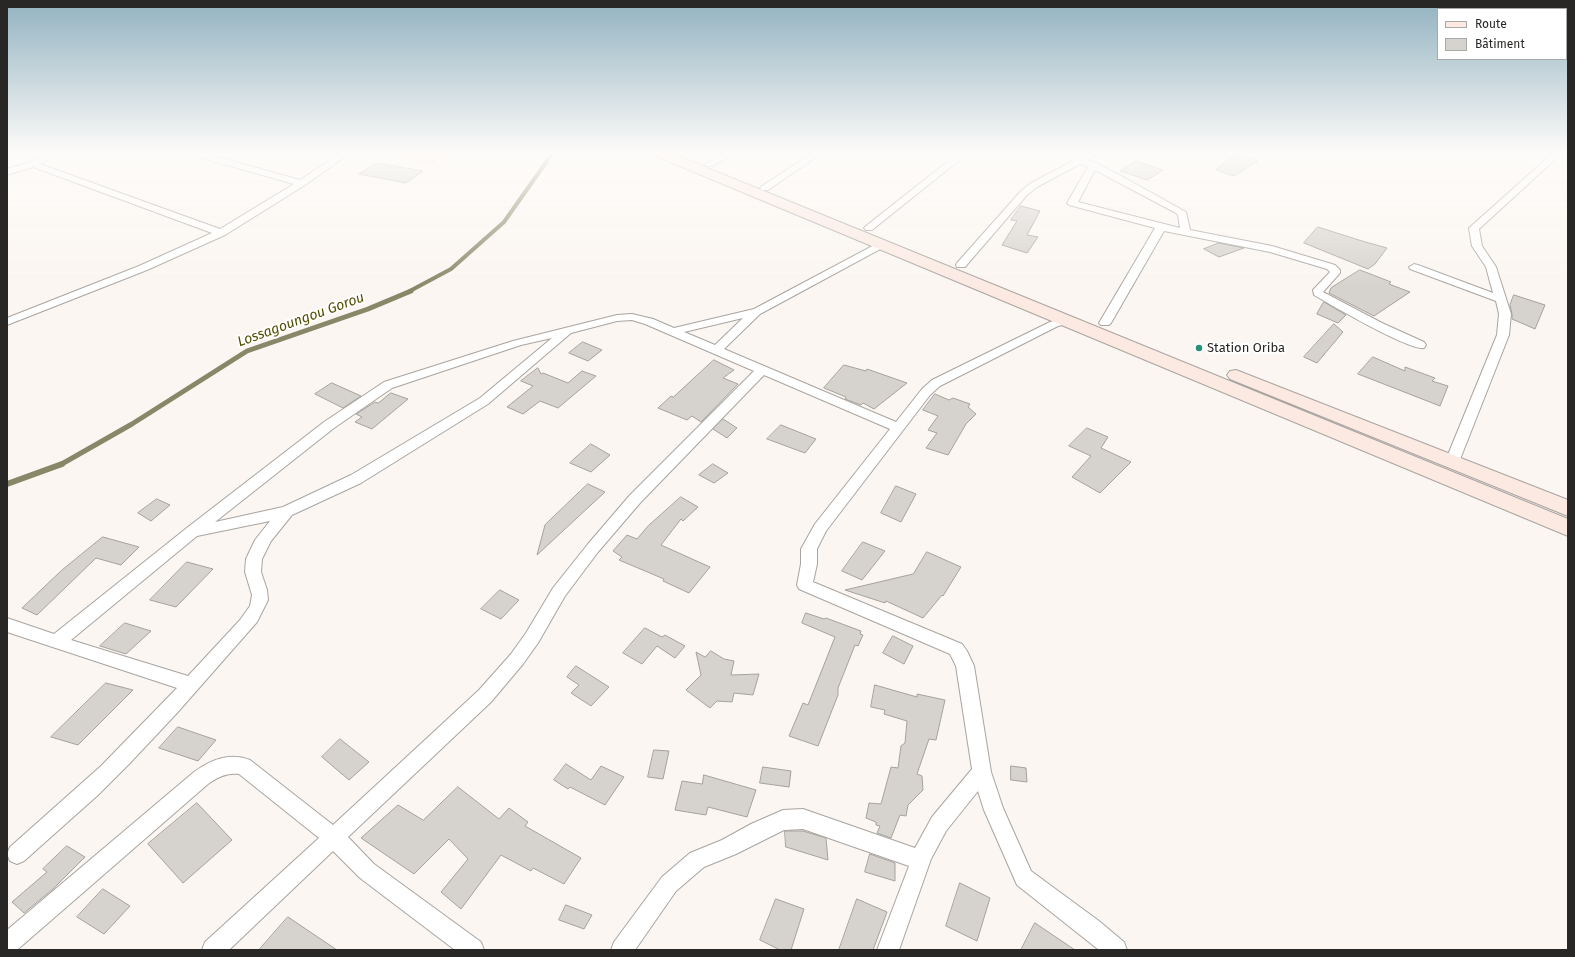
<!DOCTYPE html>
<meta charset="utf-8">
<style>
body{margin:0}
#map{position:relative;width:1575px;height:957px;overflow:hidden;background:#fbf6f1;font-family:"Fira Sans",sans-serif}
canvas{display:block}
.frame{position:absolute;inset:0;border:8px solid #292725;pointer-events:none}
.legend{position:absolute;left:1437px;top:8px;width:130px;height:52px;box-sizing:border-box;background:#fff;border:1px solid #a9a9a8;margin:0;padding:5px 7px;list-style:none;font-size:12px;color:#292725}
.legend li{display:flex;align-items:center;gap:8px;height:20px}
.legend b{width:20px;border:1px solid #a9a9a8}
</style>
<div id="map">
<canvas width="1575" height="957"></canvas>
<div class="frame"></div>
<ul class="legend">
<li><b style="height:5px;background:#fbe9e2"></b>Route</li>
<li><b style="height:11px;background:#d6d3ce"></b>Bâtiment</li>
</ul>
</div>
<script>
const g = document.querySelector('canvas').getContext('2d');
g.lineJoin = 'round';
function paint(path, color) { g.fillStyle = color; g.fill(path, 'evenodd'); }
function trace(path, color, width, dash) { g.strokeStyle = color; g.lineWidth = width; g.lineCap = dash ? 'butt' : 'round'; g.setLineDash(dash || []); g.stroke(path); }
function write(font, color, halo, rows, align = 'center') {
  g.font = font + ' "Fira Sans",sans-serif'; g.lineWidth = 4; g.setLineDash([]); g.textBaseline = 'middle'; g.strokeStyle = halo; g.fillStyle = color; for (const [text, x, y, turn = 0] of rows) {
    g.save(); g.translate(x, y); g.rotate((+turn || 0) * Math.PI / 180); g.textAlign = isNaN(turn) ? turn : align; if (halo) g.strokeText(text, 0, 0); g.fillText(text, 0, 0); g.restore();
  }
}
paint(new Path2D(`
 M392 154H448L432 165 387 157Z`), '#fad8d6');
trace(new Path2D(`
 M408 292 451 269 504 222 552 154`), '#888768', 4);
trace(new Path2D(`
 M60 465 132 424 247 351 368 309 411 291`), '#888768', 5);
trace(new Path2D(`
 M7 484 62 464`), '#888768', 6);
const building = new Path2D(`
 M1236 154 1258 161 1234 176 1216 170Z
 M1136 161 1163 170 1147 180 1120 171Z
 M377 163 423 171 406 183 359 174Z
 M1021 206 1040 211 1027 235 1038 237 1027 253 1002 245 1017 221 1011 220Z
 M1318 227 1362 241 1387 248 1375 264 1368 269 1304 243Z
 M1219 243 1244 248 1219 257 1204 249Z
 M1360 270 1391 282 1389 284 1410 292 1374 316 1329 293 1331 288Z
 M1514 295 1545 305 1535 329 1512 319V314L1510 305Z
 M1324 302 1336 309 1346 315 1338 323 1317 314Z
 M1334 324 1343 332 1317 363 1304 357Z
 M583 342 602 350 588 361 569 353Z
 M1373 357 1405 371V367L1435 378 1432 381 1448 386 1440 406 1358 374Z
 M714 360 734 370 723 378 738 384 701 422 692 416 687 420 658 408 671 396 673 397Z
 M844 365 866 371 867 369 907 383 874 409 863 403 861 405 845 399 846 397 824 388Z
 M538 368 541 374 543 373 568 383 582 371 596 376 558 408 540 401 523 414 507 407 533 386 521 381Z
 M332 383 361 396 343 408 315 394Z
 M391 393 408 399 372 429 355 422 362 417 356 414 375 402 378 403Z
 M935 394 949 400 953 398 970 404 968 407 976 414 966 424 948 455 926 448 937 433 928 430 938 416 923 410Z
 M723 419 737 428 727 438 713 429Z
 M781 425 816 439 805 453 767 439Z
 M1087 428 1108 437 1101 448 1131 462 1100 493 1072 477 1091 456 1069 446Z
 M591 444 610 455 591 472 570 463Z
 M713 464 728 473 714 483 699 475Z
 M588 484 605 492 537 555 545 525Z
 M896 486 916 494 901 522 881 513Z
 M681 497 698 507 683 521 681 519 661 545 710 567 689 593 663 581 664 579 619 560 622 557 613 551 627 535 637 539 648 526Z
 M157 499 170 505 151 521 138 513Z
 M103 537 139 547 121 565 96 558 37 615 22 608 62 570Z
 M863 542 885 551 862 580 842 571Z
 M927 552 961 567 943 596 942 595 923 618 886 601 885 603 845 590 913 574Z
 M187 562 213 569 176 607 150 600Z
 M500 590 519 600 501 619 481 609Z
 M806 613 824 619 826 618 861 631 860 634 863 635 858 646 855 645 838 688V695L818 746 789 736 803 703 808 705 835 637 802 623Z
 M125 623 151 631 126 654 100 646Z
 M645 628 662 637 665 635 685 646 675 658 657 646 642 664 623 653Z
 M893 636 913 646 904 664 883 653Z
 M711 651 724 659 734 661 731 675 759 674 753 695 734 693 732 702 717 701 710 708 686 690 701 675 696 652 705 657Z
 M576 666 609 687 591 706 571 693 579 685 567 677Z
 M106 683 133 690 78 745 51 737Z
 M875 685 917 697V694L945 700 936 740 929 739 917 774 922 776 923 790 908 805 906 816 900 815 891 838 877 833 880 826 876 825V822L866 818 869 803 881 804 891 767 898 768 901 746 905 743 907 721 884 714 885 710 871 707Z
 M178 727 216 740 198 761 159 748Z
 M340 739 369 762 349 780 322 757Z
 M654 750 669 751 663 779 648 777Z
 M566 764 591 780 601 766 624 777 605 805 570 787 568 789 554 780Z
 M1011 766 1026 768 1027 782 1011 780Z
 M763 767 791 771 789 787 760 783Z
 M704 775 756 790 747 817 708 807 706 815 675 810 682 781 702 784Z
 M458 787 499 819 509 808 528 822 525 826 581 858 564 884 533 868 531 871 501 855 461 909 441 892 468 859 449 839 414 874 361 838 398 805 423 820Z
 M197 803 232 840 183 883 148 844Z
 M785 831H803L826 838 828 860 786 847Z
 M67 846 85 857 53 889 24 913 12 902 47 872 43 869Z
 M870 854 895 863V881L865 872Z
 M960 883 990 898 977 941 946 926Z
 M103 889 130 906 104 934 77 917Z
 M776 899 804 909 791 950H780L760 940Z
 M857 899 887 912 873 950H839Z
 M566 905 592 915 584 929 559 920Z
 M288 917 337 950H259Z
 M1035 923 1075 950H1021Z`);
paint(building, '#d6d3ce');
trace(building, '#a4a29c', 1);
const street = new Path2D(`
 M46 154H57L40 164 220 229 294 184 195 156 194 154H208L300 180 339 154H349L305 185 225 235 147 270 7 325V318L139 266 212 233 33 167 7 175V169L30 162Z
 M723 154H734L712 166H706L705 164Z
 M811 154H821L768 190H762L760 188 762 186Z
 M957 154H967L872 230H866L864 228 866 226Z
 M1057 154H1070L1079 157 1085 154H1096L1087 160 1096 163 1125 178 1186 212 1190 230 1272 246 1335 265 1340 270V273L1323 292 1382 323 1424 342 1426 345 1424 348C1410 351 1331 305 1314 295L1313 290 1330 272 1327 269 1270 252 1164 231 1111 323 1109 325H1101L1099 323 1155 228 1069 205 1067 203 1088 167 1080 164 1037 187 1027 195 965 267H957L956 265 957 263 1021 191 1031 183 1073 161ZM1095 170 1176 213 1178 215 1180 228 1078 202Z
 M1552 154H1561L1479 229 1482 246 1496 267 1511 314 1509 335 1459 462 1457 465 1452 467 1447 465 1445 462 1497 335 1499 314 1496 301 1410 269 1409 267 1414 264 1418 265 1493 293 1486 267 1472 246 1469 228Z
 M880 242 885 245 884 247 760 314 724 349 896 422 922 389 932 380 1050 322 1066 318 1070 319 1072 321 1070 323 1058 326 940 386 930 395 826 531 817 549V564L813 582 962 644 967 651 974 666 991 772 1003 808 1031 871 1099 921 1124 942 1127 950H1099L1017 885 984 810 978 791 946 831 931 859 899 950H877L909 866 803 829 784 830 736 854 704 867 676 891 635 950H611L614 942 662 877 690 853 722 840 751 824 783 810 803 809 915 848 932 817 972 769 956 666 950 654 799 589 797 585 801 564V549L815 524 890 429 764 375 640 503 598 552 565 596 538 643 523 664 491 702 348 837 374 864 481 942 484 950H455L360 878 333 851 229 950H202L205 942 319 838 239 774C226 773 218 777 208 784L17 950H7V930L194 772C211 760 229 752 250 760L333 825 479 690 511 654 526 633 553 588 588 544 630 495 754 371 645 324 632 320 617 321 571 333 488 404 361 483 292 515 271 541 262 559 261 572 267 590 268 600 257 622 177 713 130 763 98 795 24 861 17 864 10 861 7 854 10 847 101 766 177 688 7 632V618L54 634 188 527 324 422 384 382 513 341 617 315 632 314 653 319 674 328 754 309ZM743 318 715 345 684 332ZM552 338 480 398 351 475 283 507 215 522 334 428 392 388 521 345ZM270 521 255 540 246 559 245 572 252 595 250 606 240 620 188 676 71 640 197 536Z`);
const secondary = new Path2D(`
 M656 154H673L1568 519V536L658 157Z
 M1236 370 1568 500V516L1230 379 1227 375 1230 371Z`);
trace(street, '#a9a4a0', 2);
trace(secondary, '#a9a4a0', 2);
paint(street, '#fff');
paint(secondary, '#fbe9e2');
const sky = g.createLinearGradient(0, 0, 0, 288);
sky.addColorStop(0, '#92b2c0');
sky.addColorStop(0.53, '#fdfbf9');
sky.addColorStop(1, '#fdfbf900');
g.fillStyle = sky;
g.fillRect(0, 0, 1575, 288);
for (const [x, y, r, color] of [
 [1199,348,4,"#219477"]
]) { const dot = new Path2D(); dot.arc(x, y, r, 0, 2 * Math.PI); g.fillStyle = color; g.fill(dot); trace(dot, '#fff', 1.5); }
write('13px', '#292725', '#fff', [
 ["Station Oriba",1207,348]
], 'left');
write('italic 14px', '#524f00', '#fff', [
 ["Lossagoungou Gorou",301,320,-20]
]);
</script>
